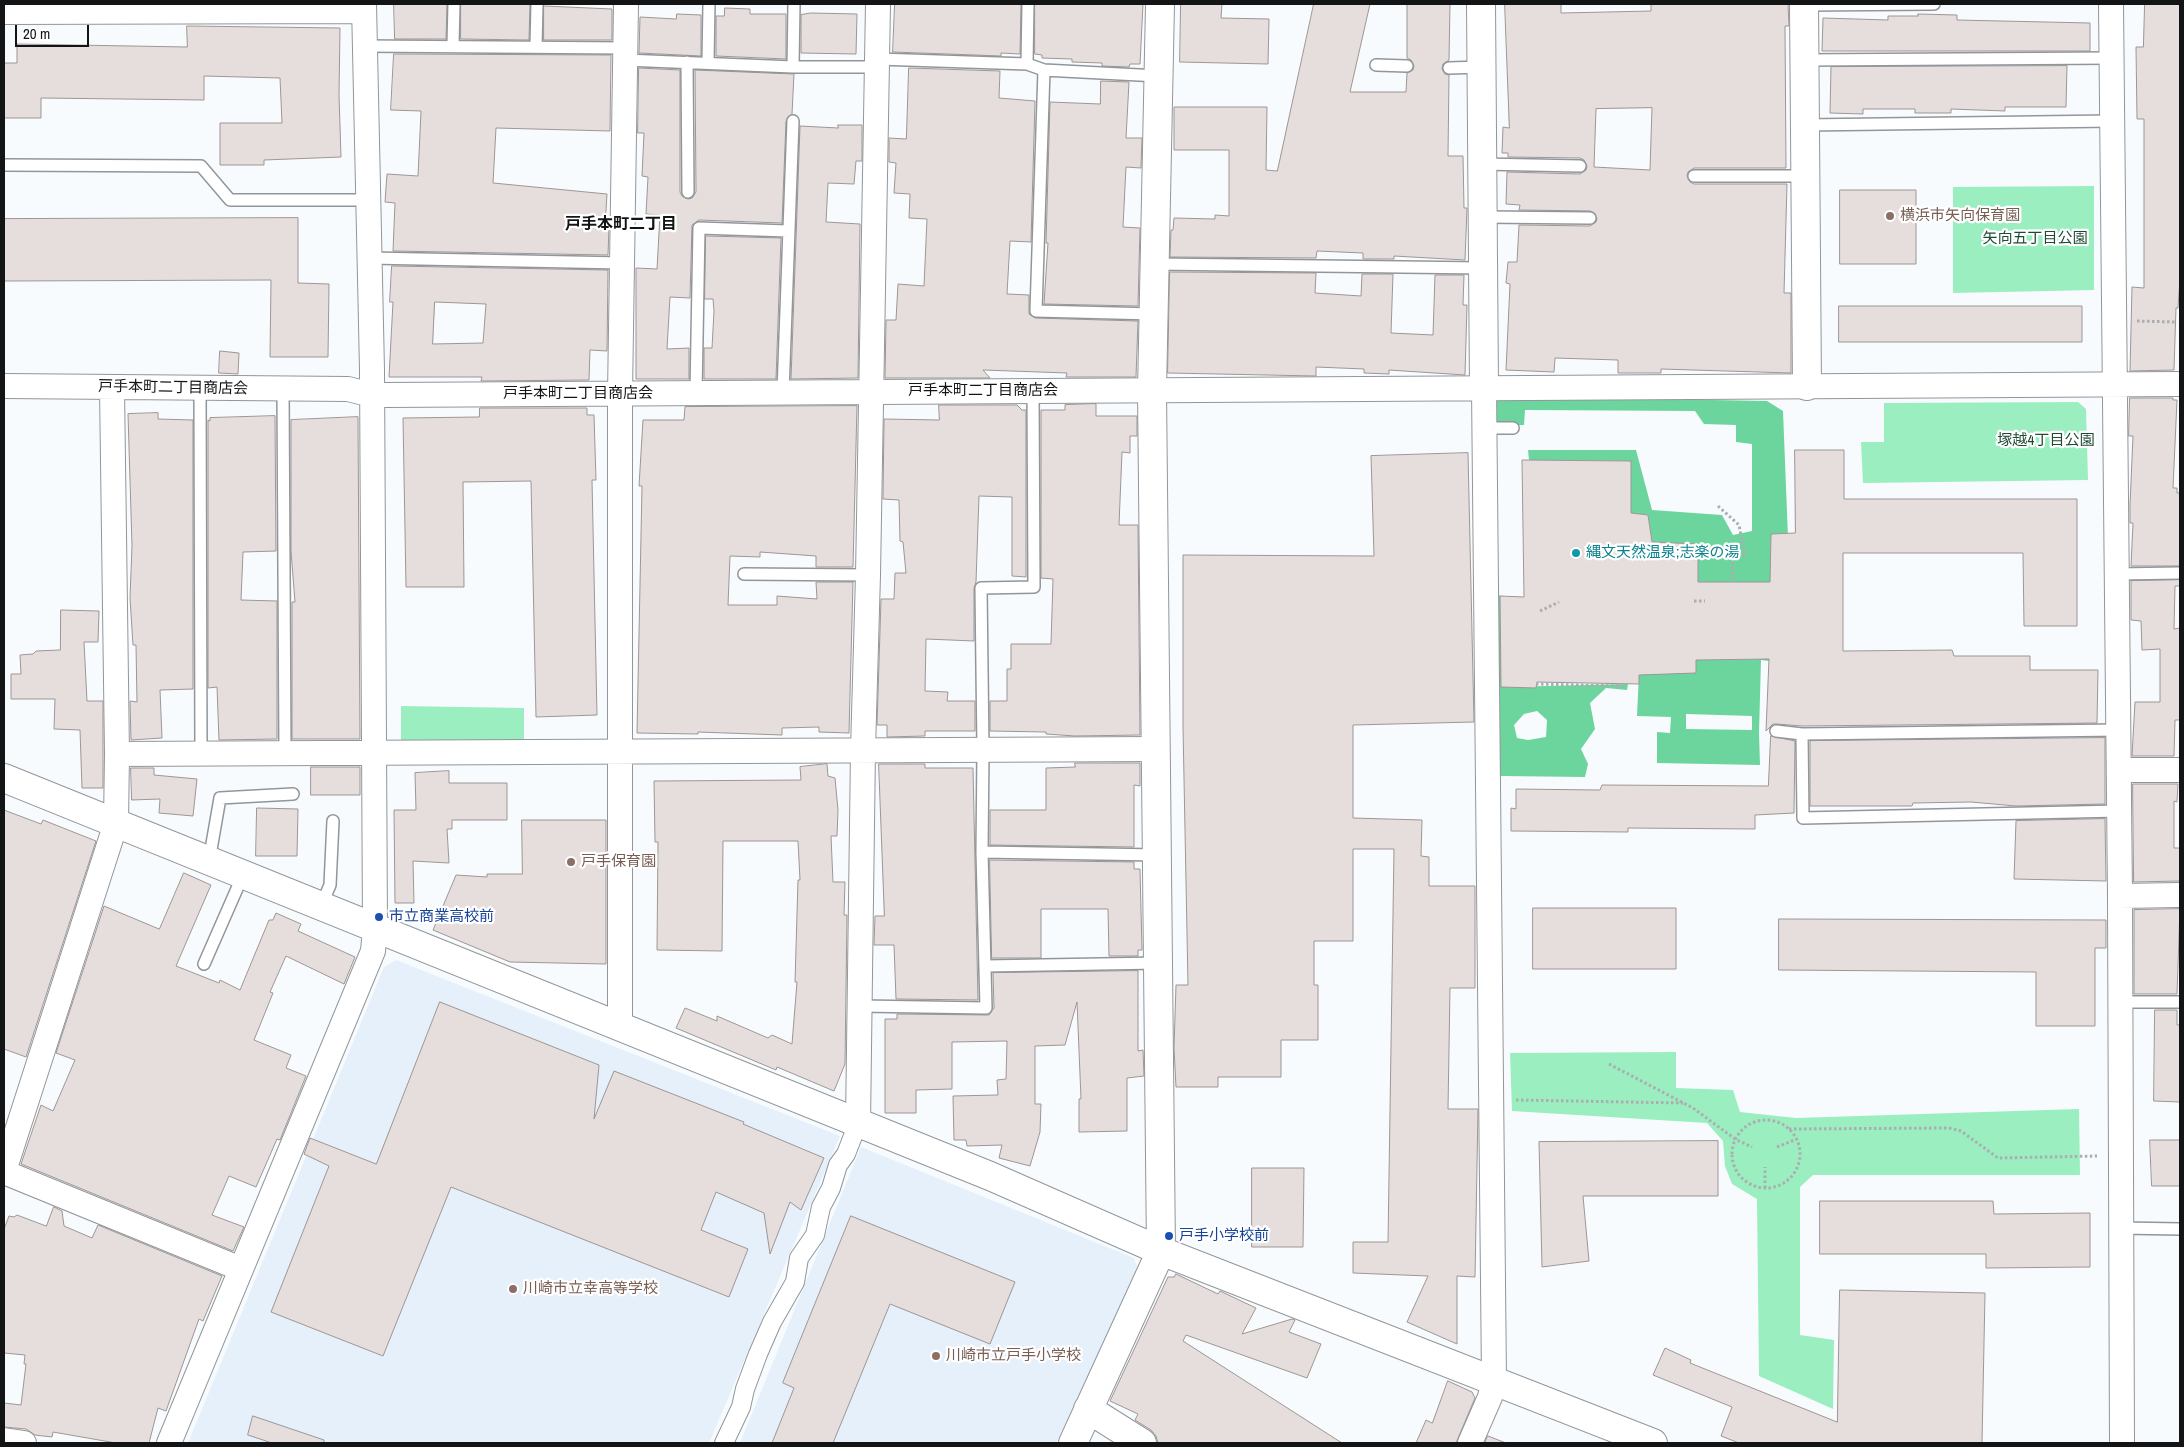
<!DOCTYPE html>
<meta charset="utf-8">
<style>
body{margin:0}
#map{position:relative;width:2184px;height:1447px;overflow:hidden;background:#f7fbfe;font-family:"Archivo Narrow",sans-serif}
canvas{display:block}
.frame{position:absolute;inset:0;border:5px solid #121415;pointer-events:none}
.scale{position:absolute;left:15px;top:25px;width:74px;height:22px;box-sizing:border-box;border:2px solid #121415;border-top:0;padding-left:6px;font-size:15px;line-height:18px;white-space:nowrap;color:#121415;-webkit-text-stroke:4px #fff;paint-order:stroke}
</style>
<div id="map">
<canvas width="2184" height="1447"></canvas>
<div class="frame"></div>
<div class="scale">20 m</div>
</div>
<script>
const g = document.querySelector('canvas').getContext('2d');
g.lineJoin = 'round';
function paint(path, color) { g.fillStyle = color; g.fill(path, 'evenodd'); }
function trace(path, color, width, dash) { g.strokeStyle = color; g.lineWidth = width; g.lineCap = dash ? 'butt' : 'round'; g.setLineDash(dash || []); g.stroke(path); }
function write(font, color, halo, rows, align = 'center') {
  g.font = font + ' "Archivo Narrow","Noto Sans JP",sans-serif'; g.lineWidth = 4.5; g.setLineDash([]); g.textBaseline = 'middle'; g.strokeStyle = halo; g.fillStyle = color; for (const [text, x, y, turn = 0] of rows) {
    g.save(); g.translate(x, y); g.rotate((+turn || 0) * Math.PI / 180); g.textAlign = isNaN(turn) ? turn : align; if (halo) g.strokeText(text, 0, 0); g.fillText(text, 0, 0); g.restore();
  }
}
paint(new Path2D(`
 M396 960 840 1136 709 1443H188L384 967Z
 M861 1147 1134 1258 1138 1270 1056 1443H740Z`), '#e5f0fb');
paint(new Path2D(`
 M2094 186V290L1953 293V187Z
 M2078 402 2086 409 2088 480 1863 483 1861 442H1884V403Z
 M401 706 524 708V740L401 742Z
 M1676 1052V1088L1733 1090 1740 1112 1796 1118 2079 1109 2080 1175H1813L1800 1187V1335L1834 1340 1833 1409 1759 1376 1757 1199 1732 1184 1725 1166 1723 1141 1707 1123 1512 1111 1510 1053Z`), '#9beec0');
paint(new Path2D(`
 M1494 396 1767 401 1783 411 1793 664 1761 660 1759 733 1760 765 1657 763V732L1670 733 1671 717 1637 716 1639 673H1696V660L1761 659 1760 582H1706L1697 585 1698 545 1652 542 1648 515 1631 513V461L1529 460 1528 450H1636L1652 510 1722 515 1733 535 1752 531V444L1736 442V425L1704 424 1695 411 1525 410 1524 425H1492ZM1686 714 1752 716V730L1686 729Z
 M1493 594 1502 596 1506 620 1504 687 1628 684 1627 690 1606 688 1590 703 1595 729 1581 749 1588 764 1585 777 1501 776 1494 768ZM1537 711 1547 720 1546 737 1528 740 1517 738 1514 725 1524 714Z`), '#6cd59e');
const building = new Path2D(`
 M394 4H447L446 39H395Z
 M461 4H530L529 40 461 39Z
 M895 4H1021L1020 54 1001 53V56L893 52Z
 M1035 4H1143L1140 64H1130L1129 67 1102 66V63L1072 62V59L1042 58V55L1035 54Z
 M1181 4H1222L1221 18 1269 19 1268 64 1180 62Z
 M1314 4H1370L1350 92H1406L1407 73 1413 70 1414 66 1411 60 1407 58V4H1450L1449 60 1443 64 1442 69 1445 74 1449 75 1448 156H1463L1464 208H1467L1465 260 1394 256V259H1363V253L1317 251 1316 258 1170 257 1171 230H1173L1174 218 1215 219V215L1229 216V150H1174V107H1267L1266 170 1277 171Z
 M1505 4H1561V13L1651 11V4H1788L1789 26H1785L1786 168H1694L1688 172 1687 176 1690 182 1694 184H1787L1784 293H1791V373L1661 369V373H1618V360L1555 358 1554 372 1506 370 1510 284 1506 283 1508 262H1517L1519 225 1590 226 1596 222 1597 218 1591 211 1519 210 1520 205 1506 204 1507 172 1580 174 1586 170 1587 166 1584 160 1580 158 1508 157V153H1502L1503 127 1509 128ZM1652 108 1650 170 1594 167 1596 109Z
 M2145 4H2180V278L2178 308H2176L2174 370 2130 371 2132 287 2144 288V119H2137L2136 47H2143Z
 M544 6 612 9V40H544Z
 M725 8 750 9V14H786V59L716 56V16H724Z
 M811 13 857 14 856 54 801 53V15Z
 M677 14 701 15V56L639 53 640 17 676 19Z
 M1918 14 1957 15V20L2090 23V51H1822L1823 18 1888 20V16H1918Z
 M187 26 340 28 339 95 341 157 264 160V165H220V123H282L280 78 204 76V100L41 98V118H4V63H17V44L187 47Z
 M394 54 611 55 610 131 496 128 493 183 607 194 605 227H609L608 255 393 251 395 203 385 202 387 174 418 176 421 111 391 110Z
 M2067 66 2066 107H2005V111L1951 109V113H1915V109H1863V114L1830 113 1831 67Z
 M639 68 680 70V192L682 196 688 199 692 198 696 192 695 70 794 74 792 114 786 121 782 223 699 220 692 225 690 298 670 297 667 349 689 348V379H636V268L657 269 660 215 646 214 648 177 642 176 644 133H638Z
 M909 68 1000 71 999 98 1035 101 1031 242 1010 241 1007 294 1029 295V314L1035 318 1138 321 1136 377H1066L1067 373 983 370 990 378H885L886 320H896L898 284 924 286 927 219 909 218 910 194 894 193 896 163 889 162V138L906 139Z
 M1101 81 1129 82 1126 138H1142L1141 168 1126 167 1123 227 1140 228 1138 306 1044 304 1048 243H1046L1050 102 1100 104Z
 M838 125H862V161H856L854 184 828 183 826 222 860 224 858 378 791 379 800 126 838 128Z
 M1840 190H1916V264H1840Z
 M298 218V283L329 284 328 357H270L271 280 4 281V219Z
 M706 236 781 238 776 379H704V348H712L714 311 713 299H705Z
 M392 266 608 270 607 351 590 350 589 380 481 381 482 377H389L393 302H390ZM435 302 486 304 483 343 433 344Z
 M1170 272 1316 273 1315 293 1361 296 1362 274H1393L1391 333 1433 335 1435 275H1464L1463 305H1467L1465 375 1389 370V374L1364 373V369L1316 367V376L1168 373Z
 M1839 306H2082V342H1839Z
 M220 351 239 353 238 374 219 373Z
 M2130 398H2173V400H2177L2173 488H2177V493H2180V566H2131L2133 523H2130V505L2133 436H2129Z
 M1096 404V416H1137V436H1130V453L1122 452 1119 525H1138L1140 735 1075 736 1046 734V732L990 731V701H1007V669H1011V644H1051L1053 579 1041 578V410H1065V405Z
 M939 405H1017L1022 410H1026V577L1012 576V497L979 496 976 582 974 588V641L926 639 925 691 948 692 947 701H975V731H925V736L887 737V725H877L881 599H894L895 573H906L903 542 900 541 899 500 883 499 884 419 939 420Z
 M857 406 853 567H816V556L760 552V557L730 556 728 605H777V596L817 599 816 582H853L849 733 819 732V727L782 728V735L698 732V734L637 733 642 486H639L643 420H684L685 407Z
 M480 408H587V415H594L596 480H592L597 715 536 717 531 481 463 482 464 587H406L403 418 479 417Z
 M158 413V419L193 420V689L160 690 162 738 131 740 130 701 137 702 136 645H133L130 598 132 546 128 414Z
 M275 416 276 551 243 552 241 600 277 601V739L219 740 217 687 208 688V420L210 421V418Z
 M358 417 360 739H292V602H295L291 551V420Z
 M1795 450H1844V499H2077V626H2024L2023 553H1843V651L1952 650 1954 656H2030V670H2098L2097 723 1802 726 1777 724H1773L1766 731 1769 659 1696 660V673L1639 675V684L1537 682 1536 688 1501 687 1500 596 1524 597 1522 460 1631 461V513L1648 515 1652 542 1698 544V582H1770L1771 534 1795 533Z
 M1468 453 1474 722 1353 725V818L1422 820 1421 856 1429 857V886H1475V988H1450L1448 1109H1478L1475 1277 1457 1276V1344L1407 1322 1428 1276 1353 1273V1242H1388L1394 849H1353V941H1314V985H1318V1040H1281V1077H1218V1087H1176L1174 1048 1176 985H1188L1183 727V555L1374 556 1371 456Z
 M2180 580V586H2175L2174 629 2180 628V720H2175L2174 756H2132L2135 702H2160V649L2142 650 2141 621 2131 620V581Z
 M61 610 99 611 98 642H84L87 701H103V788H82L80 730 54 729 55 699H11V674H21L20 655 33 654 36 651 60 650Z
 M1771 736 1795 741 1794 813 1755 815V829L1628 828V832L1511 831V808L1516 809V789L1600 790 1602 785 1768 786Z
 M2105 738V804L2016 806 1971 802 1913 803 1912 806H1810V741Z
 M1075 763H1140V786L1134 785V847L990 845V810H1046V768L1075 767Z
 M827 764 828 776 835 778 838 810 837 836H831L833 882H845L844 915H847L845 1064 834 1091 777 1067 776 1070 676 1028 685 1008 717 1021V1016L768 1038 772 1035 792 1044 797 982H795L798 880H800L798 841H723L722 951 657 950 658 842H655L654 781 801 780 800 767Z
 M879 764H925V768H973L978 1000 896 999 894 945H874L875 916H884Z
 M311 767H360V795H311Z
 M131 768H154V775L197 779 193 816 159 813 160 799 132 800Z
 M449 771V783H507V820H452V829H447L449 863 413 861 414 903H395L394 810H416L415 773Z
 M2133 784H2178L2177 802 2174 801V848H2180V881L2134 882Z
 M257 808 298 809 297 856H256Z
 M4 810 41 824 43 820 96 841 26 1057 4 1049Z
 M2105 819 2106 881 2014 879 2016 821Z
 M522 820H606V964L510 962 433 930 456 875 487 877V874H522Z
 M990 860 1134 862V869H1140L1142 950H1138V956H1109L1108 909H1041V958H992Z
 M184 873 211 885 176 966 219 983 220 980 240 990 269 920H273L276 913 301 924 298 931 355 957 344 984 286 956 270 992 273 993 254 1040 291 1055 286 1068 306 1076 280 1140 277 1139 256 1187 229 1176 212 1215 244 1227 233 1251 21 1164 41 1105 53 1111 75 1060 56 1053 104 906 159 929Z
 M1533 908H1676V969H1533Z
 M2180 909 2177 994H2134V910Z
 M1779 919 2106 920V948H2095V1026H2036V972L1779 970Z
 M1138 971V1051L1143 1050 1144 1076 1127 1078V1131L1079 1132V1099H1081L1077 1002 1065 1045 1035 1046V1104H1041L1040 1132 1030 1166 999 1158 1002 1145 967 1146 966 1140H954L953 1096 998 1095 997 1080 1006 1079 1007 1041 952 1042V1089L916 1090V1113H885V1019H897V1014L989 1015 994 1008 993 973Z
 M440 1002 599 1065 594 1119 614 1071 744 1122 743 1124 824 1158 801 1210 790 1202 770 1254 764 1213 716 1192 701 1230 748 1249 729 1297 451 1187 383 1356 271 1312 329 1166 304 1154 310 1138 376 1164Z
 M2155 1010H2177V1025H2180V1102L2154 1101Z
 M2150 1140H2180V1186H2152Z
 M1718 1141V1196H1583L1589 1261 1542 1267 1539 1142Z
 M1252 1168H1304L1303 1247H1252Z
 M1820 1201H1993L1994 1214 2090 1213V1267L1986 1268V1254H1820Z
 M54 1207 62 1211 64 1226 92 1238 98 1225 222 1276 203 1321 199 1319 166 1411 158 1408 149 1443H116L53 1432 52 1437 35 1435 26 1429 4 1427V1403L21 1405 26 1364H24L25 1355 4 1353V1229L9 1216 14 1217 17 1215 46 1226Z
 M851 1216 1015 1282 990 1344 890 1304 833 1443H772L794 1388 783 1383Z
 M1176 1274 1218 1294 1220 1291 1256 1308 1242 1334 1292 1319 1295 1320 1289 1332 1321 1344 1307 1378 1186 1335 1183 1341 1342 1443H1158L1156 1436 1151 1430 1135 1420 1138 1414 1110 1401 1168 1277H1174Z
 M1840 1290 1985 1293 1982 1443H1739L1721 1436 1732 1407 1653 1375 1665 1348 1691 1360 1690 1363 1837 1422Z
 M1448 1381 1472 1392 1475 1398 1456 1443H1416L1426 1420 1432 1423Z
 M253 1416 324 1440V1443H272L248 1435Z
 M1488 1436 1506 1443H1485Z`);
paint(building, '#e5dedd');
trace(building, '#9d9695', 1);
const service = new Path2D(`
 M1028 4 1027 64 1044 70 1036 311 1154 314
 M1804 5 1934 4
 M453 45 454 4
 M364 46 626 48
 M536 47 537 4
 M878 59 1027 64
 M625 60 793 67H878
 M1805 60 2112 58
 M687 62 688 192
 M708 62 709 4
 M1376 65 1407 66
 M793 67 794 4
 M1449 68 1481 67
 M1044 70 1158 76
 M1805 125 2112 121
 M1482 164 1580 166
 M4 165 201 166 230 200H368
 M1694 176H1806
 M1483 217 1590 218
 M370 258 622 263
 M1155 264 1483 268
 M200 389 201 754
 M283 389 285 753
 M783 392 793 121
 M696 393 699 228 788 231
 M1484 428H1513
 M744 574 868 575
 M2117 574 2180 573
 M1776 731 1802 734 2119 730
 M1802 734 1803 818 2119 811
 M982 852 1158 855
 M209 861 220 798 293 794
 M321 906 330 885 333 821
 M204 964 243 875
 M986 966 1158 963
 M2120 1002H2180
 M861 1006 986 1008 982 852 983 750 981 588 1034 587 1033 390
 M2121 1228 2180 1229`);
const pedestrian = new Path2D(`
 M724 1443 741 1407 745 1389 758 1354 772 1322 795 1282 799 1258 815 1235 821 1207 831 1188 838 1165 846 1154 858 1123`);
const minor = new Path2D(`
 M2111 4 2120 896 2122 1443
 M4 12 364 11
 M4 386 348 389 372 395H386L2180 384
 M117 754 1156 749
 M2119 770H2180
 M2120 896 2180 895
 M620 1026V394L626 4
 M858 1123 863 750 868 575 878 4
 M4 1171 116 823 117 754 112 388
 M4 1172 241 1269
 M4 1440 24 1443
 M169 1443 373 951 375 928 372 370 364 4
 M1470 1443 1490 1397 1494 1380 1484 388`);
const tertiary = new Path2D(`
 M1481 4 1484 388
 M1804 4 1807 386
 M4 778 990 1176 1161 1251 1653 1443
 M1088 1409 1142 1443
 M1073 1443 1161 1251 1152 391 1160 4`);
trace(service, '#92969a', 14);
trace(pedestrian, '#92969a', 20);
trace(minor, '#92969a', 26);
trace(tertiary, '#92969a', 30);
trace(new Path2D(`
 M2137 321 2176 322
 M1718 506 1739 525 1745 556 1732 555 1733 582
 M1697 553 1732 555
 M1694 601H1705
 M1540 611 1559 602
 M1536 684 1624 686
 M1609 1064 1693 1108 1735 1139 1752 1147
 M1516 1100 1683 1103
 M1732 1154a34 34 0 1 1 68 0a34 34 0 1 1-68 0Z
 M1789 1129 1949 1128 1961 1131 1998 1158 2097 1156
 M1777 1147 1797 1139
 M1765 1188V1167`), '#aaaeb0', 3, [2.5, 2.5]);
trace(service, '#fff', 11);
trace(pedestrian, '#fff', 18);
trace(minor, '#fff', 24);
trace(tertiary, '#fff', 28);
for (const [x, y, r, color] of [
 [1890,216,5,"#8d6e63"],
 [1576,553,5,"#0f9aa8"],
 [571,862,5,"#8d6e63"],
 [379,917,5,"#1a4fb4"],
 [1169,1236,5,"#1a4fb4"],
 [513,1289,5,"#8d6e63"],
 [936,1356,5,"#8d6e63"]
]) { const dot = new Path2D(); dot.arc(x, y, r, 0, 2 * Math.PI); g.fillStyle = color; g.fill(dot); trace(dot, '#fff', 2); }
write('15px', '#785e54', '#fff', [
 ["横浜市矢向保育園",1900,216],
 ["戸手保育園",581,862],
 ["川崎市立幸高等学校",523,1289],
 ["川崎市立戸手小学校",946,1356]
], 'left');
write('15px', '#1f4a34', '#fff', [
 ["矢向五丁目公園",2035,239],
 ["塚越4丁目公園",2046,441]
]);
write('15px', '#121415', '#fff', [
 ["戸手本町二丁目商店会",173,388,1],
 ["戸手本町二丁目商店会",983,391],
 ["戸手本町二丁目商店会",578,394]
]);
write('15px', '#0d838f', '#fff', [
 ["縄文天然温泉;志楽の湯",1586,553]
], 'left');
write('15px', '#164399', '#fff', [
 ["市立商業高校前",389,917],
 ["戸手小学校前",1179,1236]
], 'left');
write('bold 16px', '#121415', '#fff', [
 ["戸手本町二丁目",621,225]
]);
</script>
